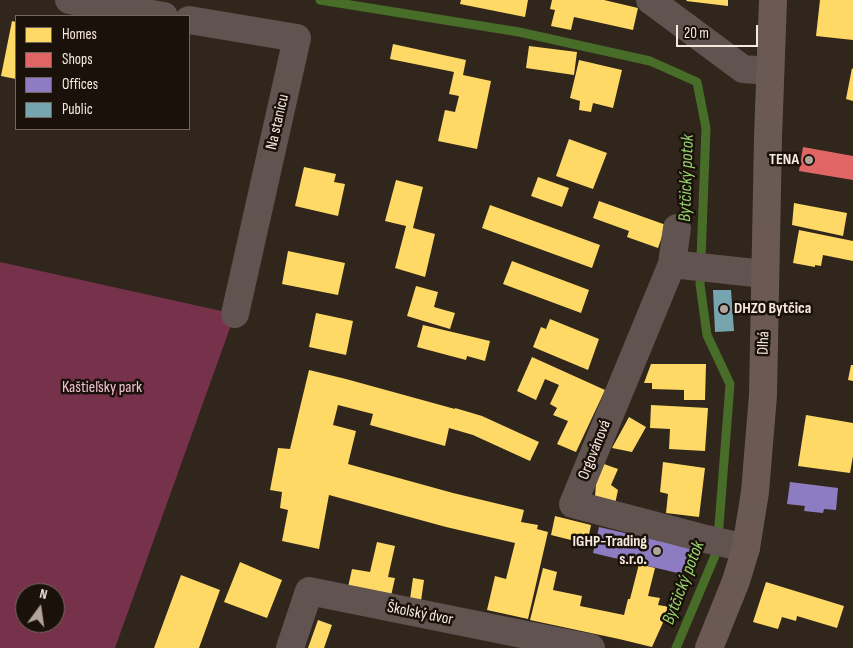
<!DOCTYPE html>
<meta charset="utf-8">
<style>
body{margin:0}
#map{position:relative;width:853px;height:648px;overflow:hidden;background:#30261c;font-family:"Sofia Sans Condensed",sans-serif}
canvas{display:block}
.legend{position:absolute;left:15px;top:15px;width:175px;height:115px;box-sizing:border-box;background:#1a120a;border:1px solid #72685f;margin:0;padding:6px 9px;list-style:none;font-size:15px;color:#f6eadf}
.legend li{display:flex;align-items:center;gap:10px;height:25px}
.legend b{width:25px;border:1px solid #72685f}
.north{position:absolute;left:15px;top:583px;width:50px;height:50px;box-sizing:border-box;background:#1a120a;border:1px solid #72685f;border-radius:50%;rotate:14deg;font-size:14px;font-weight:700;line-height:20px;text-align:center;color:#f6eadf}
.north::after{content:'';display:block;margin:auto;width:18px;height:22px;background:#b1a59b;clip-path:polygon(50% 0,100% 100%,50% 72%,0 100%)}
.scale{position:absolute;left:676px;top:25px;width:82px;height:22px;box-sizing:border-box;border:2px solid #f6eadf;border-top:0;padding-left:6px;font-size:15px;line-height:18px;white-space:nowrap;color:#f6eadf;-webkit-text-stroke:4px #1a120a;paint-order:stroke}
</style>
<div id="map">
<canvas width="853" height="648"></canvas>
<ul class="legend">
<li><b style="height:14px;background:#ffd966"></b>Homes</li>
<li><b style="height:14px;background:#e06666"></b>Shops</li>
<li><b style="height:14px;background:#8e7cc3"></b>Offices</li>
<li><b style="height:14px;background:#76a5af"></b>Public</li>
</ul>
<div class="north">N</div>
<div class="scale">20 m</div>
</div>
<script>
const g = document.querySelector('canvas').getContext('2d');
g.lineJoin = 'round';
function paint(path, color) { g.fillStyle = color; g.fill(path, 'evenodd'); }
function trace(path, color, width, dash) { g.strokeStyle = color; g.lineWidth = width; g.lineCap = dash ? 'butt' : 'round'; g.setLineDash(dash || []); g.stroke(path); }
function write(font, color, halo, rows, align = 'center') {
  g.font = font + ' "Sofia Sans Condensed",sans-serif'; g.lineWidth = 5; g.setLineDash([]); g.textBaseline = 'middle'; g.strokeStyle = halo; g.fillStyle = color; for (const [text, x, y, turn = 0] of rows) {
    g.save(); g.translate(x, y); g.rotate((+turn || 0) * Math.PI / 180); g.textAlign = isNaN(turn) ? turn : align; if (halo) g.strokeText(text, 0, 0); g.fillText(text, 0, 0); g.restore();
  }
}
paint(new Path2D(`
 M0 262 235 314 115 648H0ZM25 593H55V623H25Z`), '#76314b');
paint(new Path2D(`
 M461 0H528L525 17 460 4Z
 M552 0H604L638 8 633 30 574 17 571 30 551 26 555 10 550 9Z
 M687 0H728V6L686 1Z
 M820 0H853V40L816 36Z
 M12 21 16 22V79L1 76Z
 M393 44 466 60 463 75 491 81 477 149 438 141 445 110 455 112 459 96 449 94 454 72 390 59Z
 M529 46 577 52 574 75 526 68Z
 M579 60 622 70 613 108 593 103 591 112 579 110 580 101 570 98Z
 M852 68 853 69V101L846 99Z
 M569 139 607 153 593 189 556 176Z
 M304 167 336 174 334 182 345 184 338 216 295 206Z
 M538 177 569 188 562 207 531 196Z
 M396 180 423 187 413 228 435 234 425 277 395 268 406 226 385 221Z
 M599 201 666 225 658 248 627 237 629 231 593 218Z
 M794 203 847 213 843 236 792 225Z
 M490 205 600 245 592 268 482 228Z
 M799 230 853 241V261L823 255 821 266 815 265V267L793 263Z
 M288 251 345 263 338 295 282 284Z
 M512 261 589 290 581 313 503 284Z
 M416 286 438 292 434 307 455 313 450 329 407 316Z
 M316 313 353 321 346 355 309 347Z
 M550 319 599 339 588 370 533 347 541 327 546 329Z
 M423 325 490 341 485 361 467 356 466 360 417 347Z
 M532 357 605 390 576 452 557 444 568 421 553 415 557 408 550 404 559 385 545 379 536 400 517 391Z
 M651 364H706L705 400H684V390L652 389V383H644Z
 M851 365H853V381L848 380Z
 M309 370 346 379 455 409V408L482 416 539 442 530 461 473 435 449 428 445 446 370 425 373 414 338 405 333 425 356 431 348 464 453 493 524 510 521 522 538 525 537 529 548 532 528 619 487 610 495 576 506 579 515 543 446 527 329 495 319 549 282 541 288 510 280 508 282 492 270 490 278 448 290 449Z
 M651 405 708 408 705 451 669 449 670 429 650 428Z
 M806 415 853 423V456L850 473 798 466Z
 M629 417 646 427 632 452 612 448Z
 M663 462 705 468 699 517 666 513 668 494 660 492Z
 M604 464 618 469 611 485 618 490 615 504 595 496 596 484Z
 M555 516 591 525 587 544 551 535Z
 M377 542 395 546 388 577 395 578 391 596 348 587 352 569 370 572Z
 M240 562 282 580 267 618 224 602Z
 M639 564 655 568 648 596 660 598 658 605 670 607 652 647 619 639 530 620 543 568 557 572 553 590 582 596 580 606 624 615 628 599H630Z
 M181 575 220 590 199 648H154Z
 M413 578 424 580 421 601 410 599Z
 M766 582 844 606 837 628 797 616 796 621 782 617 778 629 753 622Z
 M318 620 332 625 324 648H308Z`), '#ffd966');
paint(new Path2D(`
 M803 147 853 156V180L799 171Z`), '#e06666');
paint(new Path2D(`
 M790 482 838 488 836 510 824 509 823 513 804 511 805 506 787 504Z
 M599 527 699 550 686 575 593 553Z`), '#8e7cc3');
paint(new Path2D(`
 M713 290H731L734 331 715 332Z`), '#76a5af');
trace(new Path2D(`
 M320 0 519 32 650 61 697 82 706 128 700 284 707 335 730 384 717 551 676 648`), '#476d29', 9);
trace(new Path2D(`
 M69 0 164 16
 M650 0 743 69 770 71
 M189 20 297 38 235 314
 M677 228 672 264 573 504 706 539 746 548
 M672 264 764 274
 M290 648 309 591 591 648`), '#605350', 28);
trace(new Path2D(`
 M709 648 736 581 746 548 755 492 763 395 768 138 773 0`), '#6b5a54', 28);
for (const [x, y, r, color] of [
 [809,160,5,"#b1a59b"],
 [724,309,5,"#b1a59b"],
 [657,551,5,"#b1a59b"]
]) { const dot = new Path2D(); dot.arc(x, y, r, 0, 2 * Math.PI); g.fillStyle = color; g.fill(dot); trace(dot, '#1a120a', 2); }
write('16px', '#f6eadf', '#1a120a', [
 ["Na stanicu",278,122,-77],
 ["Dlhá",764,343,-88],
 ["Orgovánová",595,450,-68],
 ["Školský dvor",420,614,11]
]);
write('bold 16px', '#f6eadf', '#1a120a', [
 ["TENA",799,160],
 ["DHZO Bytčica",734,309,"left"],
 ["IGHP-Trading",647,542],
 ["s.r.o.",647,560]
], 'right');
write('16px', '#f2c2d1', '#1a120a', [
 ["Kaštieľsky park",102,388]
]);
write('italic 18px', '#98d470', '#1a120a', [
 ["Bytčický potok",687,178,-88],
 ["Bytčický potok",684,583,-69]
]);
</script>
